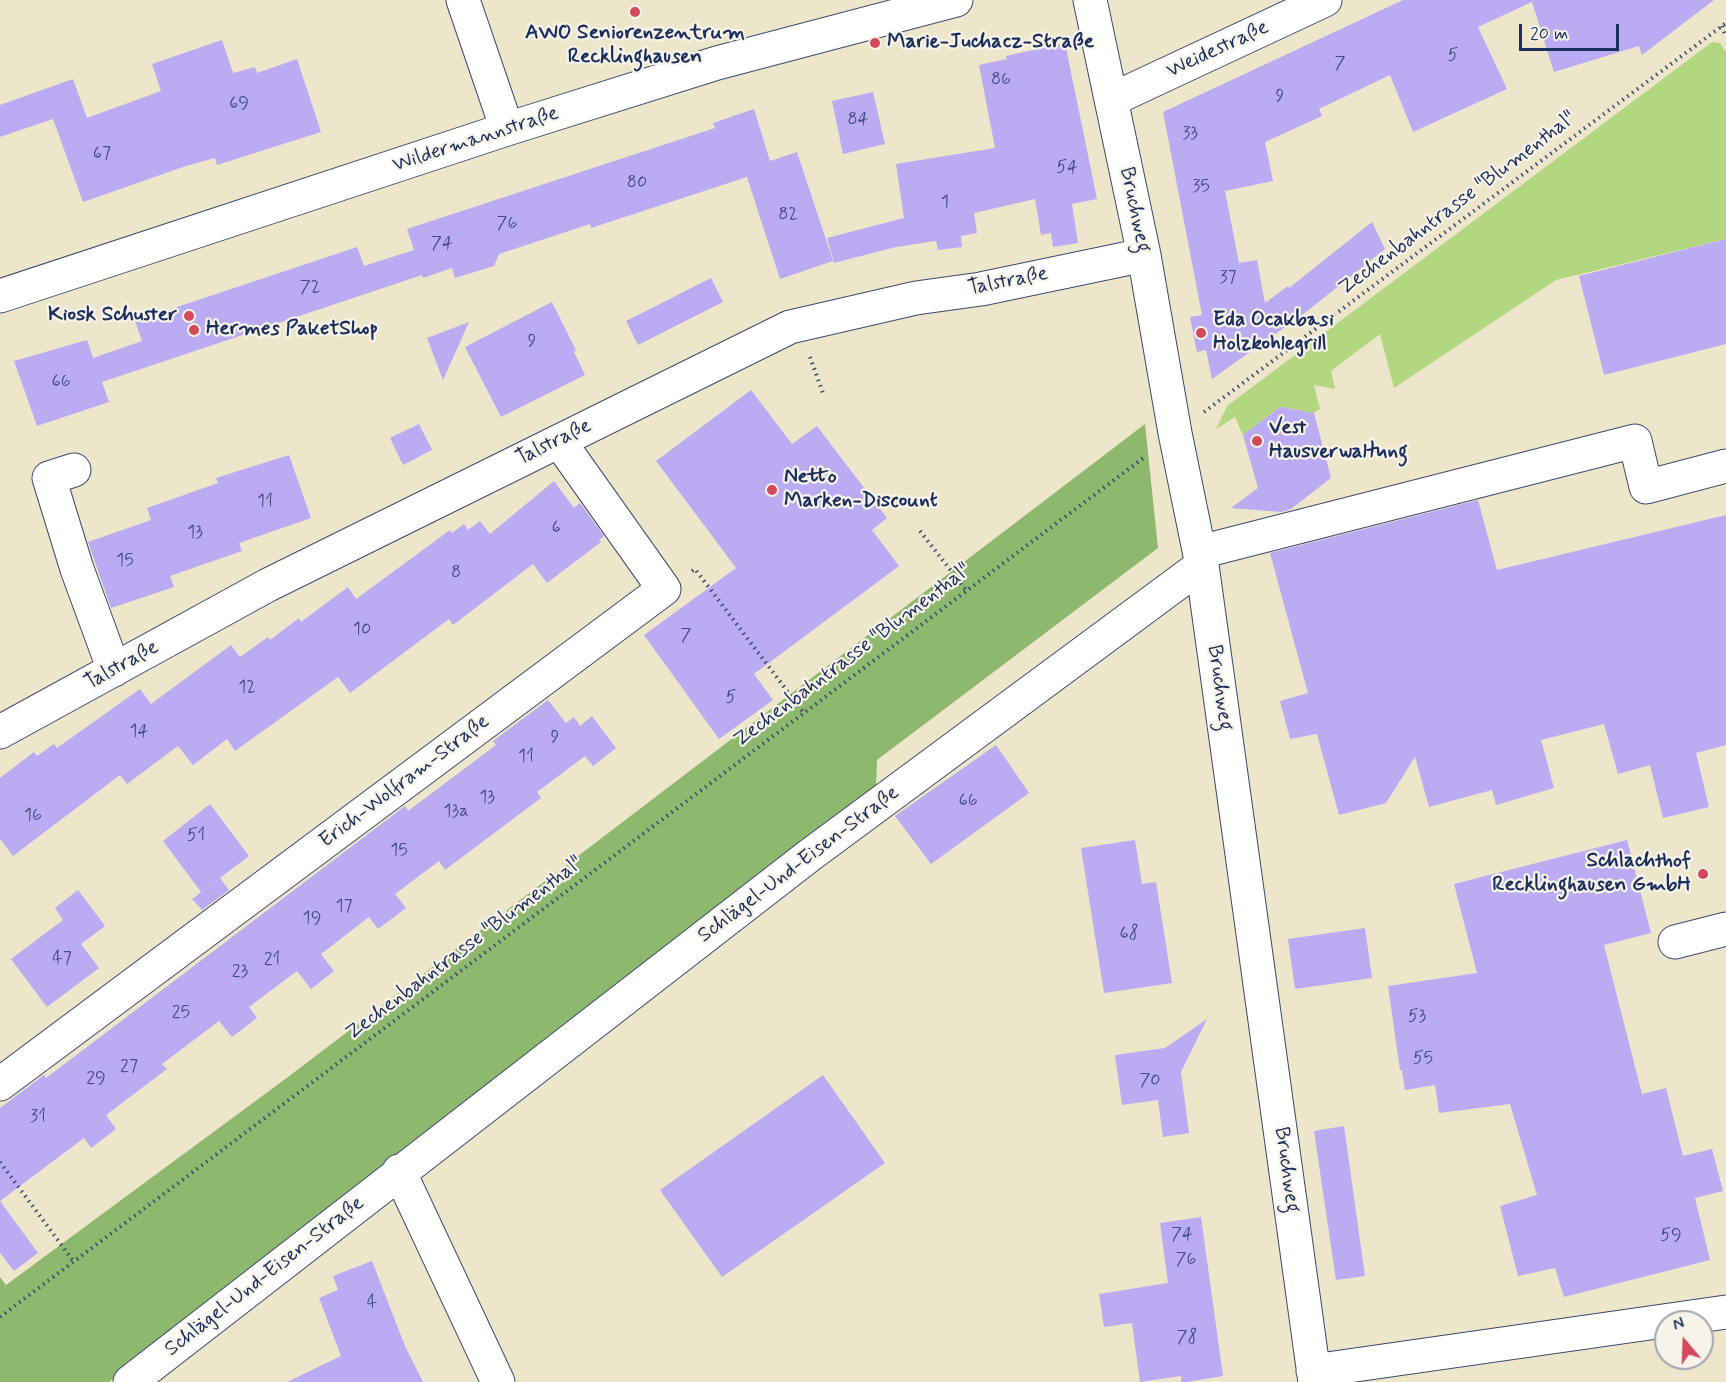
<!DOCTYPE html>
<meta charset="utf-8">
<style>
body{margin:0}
#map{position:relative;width:1726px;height:1382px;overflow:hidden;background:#eee6cb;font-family:Mynerve,sans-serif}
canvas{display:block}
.north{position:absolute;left:1654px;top:1310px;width:60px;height:60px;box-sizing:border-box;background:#f7f3e8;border:2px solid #9fa5b1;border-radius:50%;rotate:341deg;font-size:16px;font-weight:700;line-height:24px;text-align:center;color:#1b2f5e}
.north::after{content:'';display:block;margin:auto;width:21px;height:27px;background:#d1495b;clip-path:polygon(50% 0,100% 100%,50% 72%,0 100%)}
.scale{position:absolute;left:1519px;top:24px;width:100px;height:27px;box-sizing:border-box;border:3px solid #1b2f5e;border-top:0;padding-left:8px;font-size:18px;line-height:21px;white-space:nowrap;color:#1b2f5e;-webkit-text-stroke:4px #f7f3e8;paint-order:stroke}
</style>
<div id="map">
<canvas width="1726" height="1382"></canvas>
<div class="north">N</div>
<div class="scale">20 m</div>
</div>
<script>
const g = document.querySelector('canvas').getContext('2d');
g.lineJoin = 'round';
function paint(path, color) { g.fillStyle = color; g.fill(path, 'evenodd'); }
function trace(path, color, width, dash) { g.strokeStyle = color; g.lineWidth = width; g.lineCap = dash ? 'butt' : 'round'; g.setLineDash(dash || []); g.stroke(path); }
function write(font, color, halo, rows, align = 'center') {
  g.font = font + ' Mynerve,sans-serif'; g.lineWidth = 4.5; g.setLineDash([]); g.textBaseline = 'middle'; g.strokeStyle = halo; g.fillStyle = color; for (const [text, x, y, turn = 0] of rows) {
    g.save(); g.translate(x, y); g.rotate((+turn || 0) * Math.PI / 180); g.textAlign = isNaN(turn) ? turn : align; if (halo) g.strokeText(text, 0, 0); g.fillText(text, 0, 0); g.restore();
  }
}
paint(new Path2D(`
 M1712 42 1720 43 1726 52V239L1556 280 1394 388 1380 334 1331 371 1335 389 1314 385 1320 409 1314 413 1280 407 1243 435 1235 417 1216 429 1227 406Z`), '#b3d780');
paint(new Path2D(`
 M1145 424 1158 548 877 760 876 790 409 1144 109 1382H0V1277L6 1285 288 1077Z`), '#8eb86e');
paint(new Path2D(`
 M1403 0H1714L1642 55 1639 46 1554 72 1532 2 1478 27 1507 89 1413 132 1390 75 1319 109 1322 116 1265 142 1273 181 1225 191 1239 263 1257 260 1265 303 1288 286 1289 288 1372 222 1385 249 1306 312 1212 379 1206 350 1197 352 1190 317 1202 315 1163 112Z
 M222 40 233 73 255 67 257 73 297 59 321 132 217 165 215 158 186 166 83 202 53 119 0 137V105L73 79 87 118 161 91 152 64Z
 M1065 43 1097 199 1072 204 1078 243 1053 247 1051 233 1041 235 1035 199 974 213 977 233 961 236 962 247 938 250 936 241 896 247 834 263 827 238 904 218 896 164 995 148 979 65 1007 59 1006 56Z
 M873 92 885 144 843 154 832 101Z
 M754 109 770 161 797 152 833 261 780 279 747 177 591 228 590 224 499 254 494 266 455 278 452 268 423 278 422 275 102 382 109 402 37 426 14 361 87 340 93 358 142 341 135 321 357 247 364 266 414 250 407 229 715 128 713 123Z
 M1726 239V344L1604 375 1579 276Z
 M711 278 723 302 638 345 626 321Z
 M552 302 576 350 574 352 585 375 501 417 465 347Z
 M469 322 443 380 427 338Z
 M751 390 792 444 817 426 887 518 872 530 899 566 754 674 773 700 719 739 644 635 736 568 656 461Z
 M1280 407 1314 413 1331 478 1291 509 1282 512 1231 508 1258 488 1243 435Z
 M419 424 432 450 403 465 390 438Z
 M289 455 311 518 239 543 242 551 170 576 174 587 111 608 88 542 151 520 147 508 218 483 216 478Z
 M554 481 574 508 580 503 604 536 599 540 601 542 547 583 533 564 453 625 449 619 350 693 338 677 235 751 227 739 193 765 178 746 127 784 120 775 13 856 0 839V778L34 752 37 756 54 744 57 748 140 689 151 704 231 645 240 657 268 637 270 640 299 618 301 622 348 587 356 599 450 530 452 533 464 524 468 530 480 521 490 534Z
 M1478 500 1497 570 1726 515V745L1696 753 1709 807 1663 818 1650 765 1618 774 1604 724 1541 740 1554 788 1496 805 1492 790 1429 807 1415 757 1386 803 1339 815 1317 734 1290 739 1280 701 1308 693 1270 553Z
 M548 700 566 723 574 717 580 726 592 716 616 748 593 766 585 756 537 792 541 798 445 870 439 861 395 894 406 908 378 929 369 917 321 954 334 971 311 989 297 971 249 1007 257 1018 232 1037 219 1021 162 1064 167 1069 106 1115 116 1129 91 1148 84 1138 0 1201V1108L44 1075 46 1078 405 806 408 811 496 745 493 741Z
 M996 745 1029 793 931 864 895 816Z
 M210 804 249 856 201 892 163 841Z
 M1135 840 1142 884 1156 882 1172 983 1104 993 1081 848Z
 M1627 840 1651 933 1604 945 1642 1094 1666 1088 1683 1156 1712 1149 1723 1191 1695 1198 1710 1260 1564 1297 1555 1268 1518 1276 1500 1206 1537 1195 1510 1104 1439 1113 1435 1085 1405 1090 1402 1070H1400L1388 986 1477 973 1454 884Z
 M220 878 229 890 202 910 192 899Z
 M78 890 105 926 81 944 99 968 47 1007 11 959 63 920 55 908Z
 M1365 928 1372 978 1295 989 1288 939Z
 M1207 1019 1181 1072 1189 1133 1163 1137 1158 1100 1122 1105 1115 1055 1165 1048Z
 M823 1075 885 1163 722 1277 660 1190Z
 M1344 1126 1365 1276 1336 1280 1314 1131Z
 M0 1201 38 1253 14 1271 0 1253Z
 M1201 1217 1223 1376 1186 1382H1181V1376L1140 1382 1132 1323 1104 1327 1099 1294 1168 1283 1160 1223Z
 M372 1261 405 1346 423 1382H287L341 1356 319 1298 338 1290 333 1276Z`), '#baabf3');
const minor = new Path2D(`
 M463 0 507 129
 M1090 0 1144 255 1175 433 1202 565 1315 1382
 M1111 100 1325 0
 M0 296 507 129 717 63 956 0
 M74 470 49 478 77 569 114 670
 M1200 552 1635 441 1646 487 1726 466
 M0 732 268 585 790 327 916 298 981 289 1144 255
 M1675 942 1726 929
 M0 1084 664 589 559 441
 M399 1171 498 1382
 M1313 1371 1726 1312
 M130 1382 810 855 1202 565`);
trace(minor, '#3b4a6e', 35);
trace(new Path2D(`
 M1722 26 1726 37
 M810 357 824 396
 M1204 412 1726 23
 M920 531 966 590
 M692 571 695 569 803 712
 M0 1162 74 1262
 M0 1317 1146 456`), '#3b4a6e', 4, [1.5, 4.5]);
trace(minor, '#fff', 33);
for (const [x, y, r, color] of [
 [635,12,6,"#d1495b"],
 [875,43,6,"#d1495b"],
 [189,316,6,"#d1495b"],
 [194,330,6,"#d1495b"],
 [1201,333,6,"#d1495b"],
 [1257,441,6,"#d1495b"],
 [772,490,6,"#d1495b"],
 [1703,874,6,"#d1495b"]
]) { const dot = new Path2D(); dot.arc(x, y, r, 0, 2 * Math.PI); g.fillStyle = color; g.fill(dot); trace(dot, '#f7f3e8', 2); }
write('18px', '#434e83', null, [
 ["5",1453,56],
 ["7",1340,64],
 ["86",1001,80],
 ["9",1280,97],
 ["69",239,104],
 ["84",858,120],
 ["33",1190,134],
 ["67",102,154],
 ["54",1067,168],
 ["80",637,183],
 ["35",1201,187],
 ["1",945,203],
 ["82",788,215],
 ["76",507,224],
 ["74",442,244],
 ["37",1228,278],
 ["72",310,288],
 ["9",532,342],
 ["66",61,382],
 ["11",265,502],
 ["6",556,528],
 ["13",195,533],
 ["15",125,561],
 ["8",456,573],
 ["10",362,630],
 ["7",686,636],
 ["12",247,688],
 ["5",731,698],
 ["14",139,732],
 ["9",555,738],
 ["11",526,757],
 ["13",487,798],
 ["66",968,801],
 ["13a",456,812],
 ["16",33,816],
 ["51",196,836],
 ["15",399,851],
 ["17",344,907],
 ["19",312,919],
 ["68",1129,934],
 ["47",62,959],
 ["21",272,960],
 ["23",240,972],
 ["25",181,1013],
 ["53",1417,1017],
 ["55",1423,1059],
 ["27",129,1067],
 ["29",96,1079],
 ["70",1150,1081],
 ["31",38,1117],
 ["74",1182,1235],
 ["59",1671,1236],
 ["76",1186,1260],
 ["4",372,1303],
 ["78",1187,1338]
]);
write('bold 21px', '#1b2f5e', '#f7f3e8', [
 ["AWO Seniorenzentrum",635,34,"center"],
 ["Recklinghausen",635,58,"center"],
 ["Marie-Juchacz-Straße",887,43],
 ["Kiosk Schuster",177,316,"right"],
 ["Eda Ocakbasi",1213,321],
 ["Holzkohlegrill",1213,345],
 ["Hermes PaketShop",206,330],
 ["Vest",1269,429],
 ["Hausverwaltung",1269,453],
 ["Netto",784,478],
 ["Marken-Discount",784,502],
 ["Schlachthof",1691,862,"right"],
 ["Recklinghausen GmbH",1691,886,"right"]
], 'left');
write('21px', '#1b2f5e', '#f7f3e8', [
 ["Weidestraße",1218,50,-25],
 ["Wildermannstraße",476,140,-18],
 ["Zechenbahntrasse \"Blumenthal\"",1458,204,-37],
 ["Bruchweg",1134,210,78],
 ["Talstraße",1008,282,-11],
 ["Talstraße",554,443,-26],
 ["Zechenbahntrasse \"Blumenthal\"",853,656,-37],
 ["Talstraße",122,666,-29],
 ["Bruchweg",1219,688,82],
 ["Erich-Wolfram-Straße",405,782,-37],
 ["Schlägel-Und-Eisen-Straße",799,865,-37],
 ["Zechenbahntrasse \"Blumenthal\"",465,949,-37],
 ["Bruchweg",1286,1170,82],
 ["Schlägel-Und-Eisen-Straße",265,1277,-38]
]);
</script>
